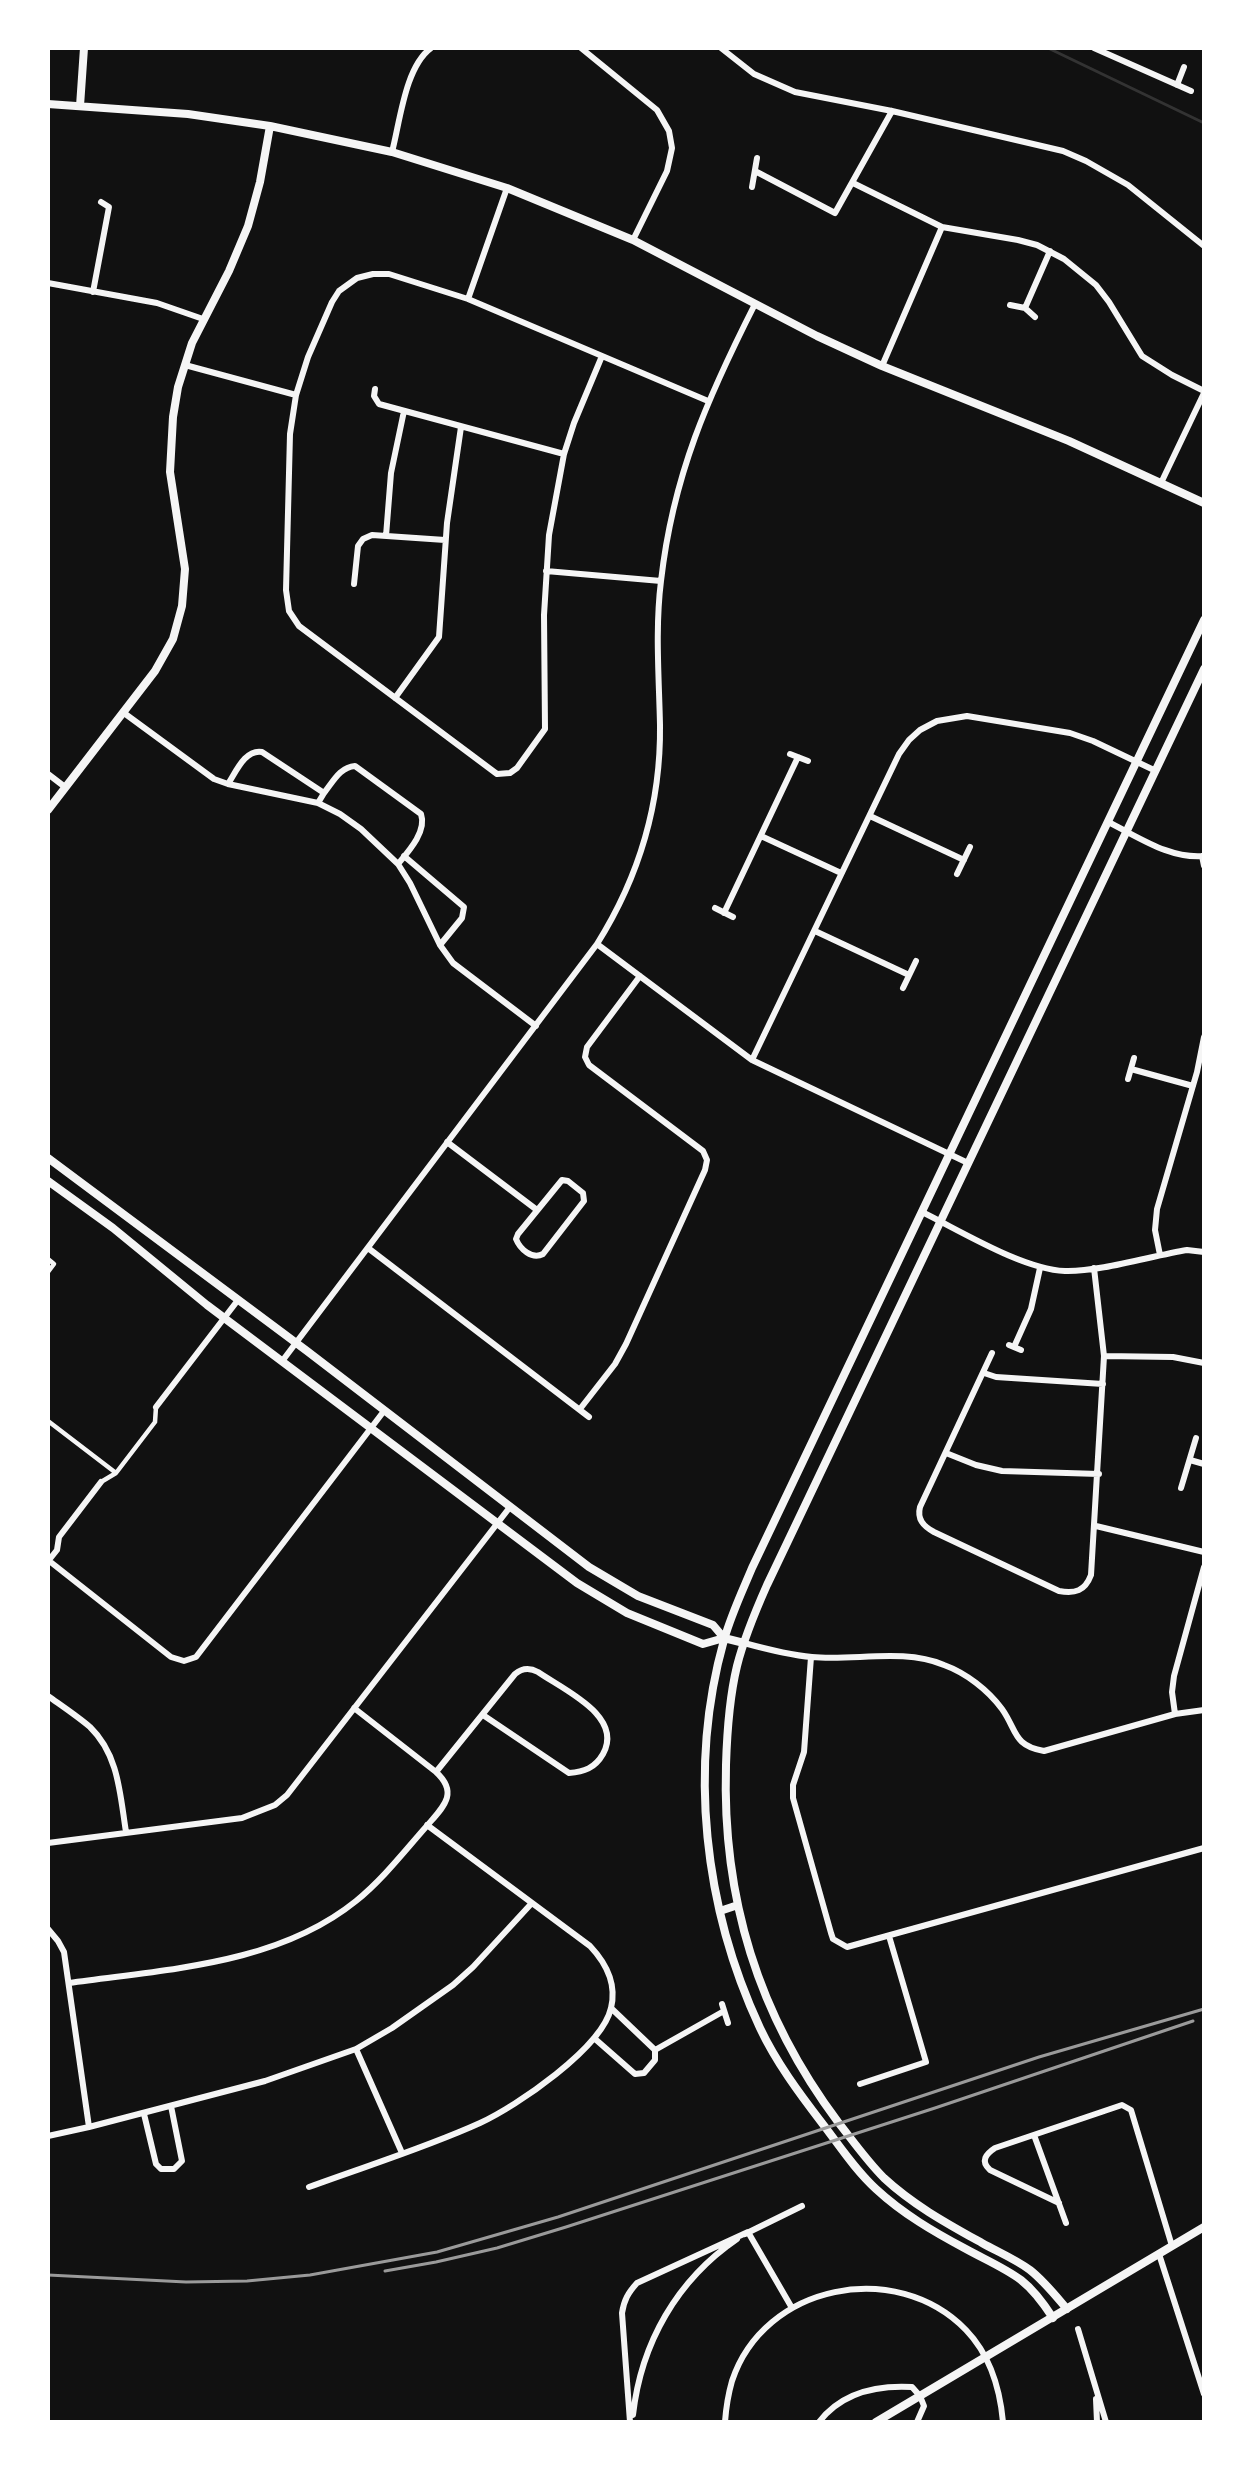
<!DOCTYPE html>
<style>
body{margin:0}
#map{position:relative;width:1252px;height:2470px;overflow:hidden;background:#111;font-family:Jost,sans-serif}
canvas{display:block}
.frame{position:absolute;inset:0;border:50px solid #fff;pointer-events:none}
</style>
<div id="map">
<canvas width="1252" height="2470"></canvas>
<div class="frame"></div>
</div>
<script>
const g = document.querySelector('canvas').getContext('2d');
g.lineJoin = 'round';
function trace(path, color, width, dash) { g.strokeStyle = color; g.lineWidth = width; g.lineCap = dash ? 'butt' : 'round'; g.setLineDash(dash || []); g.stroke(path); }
trace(new Path2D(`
 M1048 48 1204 123`), '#333', 3);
trace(new Path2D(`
 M48 1259 54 1264 48 1272
 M48 1421 116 1473
 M101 1482 116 1473 155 1422 156 1407`), '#f5f5f5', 4.5);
trace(new Path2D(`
 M581 48 657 110 669 131 672 148 667 171 633 240
 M721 48 754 74 795 92 892 111 1063 151 1086 161 1128 185 1204 246
 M1094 48 1191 91
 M1177 85 1184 67
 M392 152C400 122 405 67 431 48
 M755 171 835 213 892 111
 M853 183 942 227 1018 240 1037 245 1064 259 1096 285 1109 302 1142 356 1172 375 1204 391
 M752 187 757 158
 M48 283 157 303 203 319
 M93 292 109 207 101 202
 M468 299 507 188
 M1010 305 1025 308 1050 251
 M1025 308 1035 317
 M602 356 574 423 564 454 549 535 544 615 545 729 517 768 510 773 497 774 299 626 289 611 286 590 290 434 296 395 308 357 332 302 339 291 357 278 373 274H389L468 299 708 401
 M185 365 296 395
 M882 366 942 227
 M375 389 374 396 379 404 564 454
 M1161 483 1204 393
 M386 536 391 473 404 411
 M546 571 661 581
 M354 584 358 546 363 539 372 535 445 540
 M395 698 439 637 447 523 461 427
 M124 713 214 779 228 784 318 803 340 814 361 829 398 864 410 883 440 945 453 963 536 1026
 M790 754 808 761
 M48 774 65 787
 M228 784C236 772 245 749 262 752L324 793 318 803
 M324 793C333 782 340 767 355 766L421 814C427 831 409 851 398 864
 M870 816 964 860
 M1108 822C1139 837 1169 859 1204 856
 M761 836 841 873
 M404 856 464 907 462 918 440 945
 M1202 856 1204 866
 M957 874 970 847
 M715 908 733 917
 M724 913 798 757
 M815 931 909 975
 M597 944 752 1060 968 1163
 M903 988 916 961
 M752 1060 899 754 909 740 920 730 937 721 967 716 1070 733 1093 741 1156 771
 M1131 1069 1193 1086
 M1128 1079 1134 1058
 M447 1142 537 1210
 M562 1180 568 1181 583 1193 584 1201 543 1254C532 1260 520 1249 516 1239L518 1234Z
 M922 1212C961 1231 1022 1269 1065 1271 1099 1272 1151 1256 1187 1250L1204 1252
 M368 1248 589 1417
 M1160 1255 1155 1230 1157 1209 1197 1072 1204 1037
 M1009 1345 1021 1350
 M1014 1347 1031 1309 1040 1268
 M992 1353 920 1507C917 1519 923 1526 934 1532L1059 1591C1075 1594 1085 1591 1091 1575L1104 1356 1094 1268
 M1104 1356 1173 1357 1204 1363
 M283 1360 597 944C639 877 661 805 660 725 659 677 655 629 661 581 673 475 708 397 755 304
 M984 1373 996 1377 1103 1384
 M156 1407 238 1300
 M580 1409 615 1364 626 1344 705 1170 707 1160 703 1151 589 1065 585 1057 587 1047 640 976
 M946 1453 976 1465 1002 1471 1099 1474
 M1190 1460 1204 1464
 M1181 1488 1196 1438
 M1096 1526 1204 1552
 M48 1560 171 1657 184 1661 196 1657 384 1411
 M49 1560 57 1550 59 1537 101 1482
 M744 1643C766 1649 789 1655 812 1657 855 1661 903 1648 944 1665 966 1673 988 1690 1002 1709 1017 1730 1013 1746 1044 1751L1175 1714 1204 1710
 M811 1657 804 1752 793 1785V1798L831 1933 833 1939 847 1947 1204 1848
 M48 1696C62 1706 77 1716 90 1727 119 1755 120 1795 126 1832
 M1175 1714 1172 1692 1174 1676 1204 1567
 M436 1772 515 1674C522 1668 529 1667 538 1672 564 1690 624 1716 603 1754 595 1768 584 1772 569 1773L483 1715
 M48 1843 242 1818 275 1805 287 1795 510 1507
 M48 1929 58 1941 64 1952 89 2127
 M69 1983C166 1969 277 1965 356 1901 382 1880 403 1853 425 1828 442 1808 460 1794 436 1772L354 1708
 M722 2004 728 2023
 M594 2038 635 2074 644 2073 655 2060V2050L611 2008
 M356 2049 402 2153
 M655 2050 724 2011
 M860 2084 926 2062 889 1936
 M144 2114 156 2164 161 2169H174L182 2161 171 2106
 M1034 2135 1066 2223
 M48 2136 89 2127 265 2081 356 2049 392 2028 453 1985 473 1967 531 1904
 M309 2187C366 2166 425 2148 480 2123 517 2106 602 2048 611 2008 617 1984 606 1963 590 1946L427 1825
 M1059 2203 990 2170C980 2161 986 2154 995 2148L1122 2105 1131 2110 1172 2246
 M745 2234 802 2206
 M1159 2254 1204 2394
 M1078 2329 1106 2422
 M1096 2399 1097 2422
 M633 2415C641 2343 677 2280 737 2239
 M630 2422 622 2313C624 2300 628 2293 637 2283L748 2232 792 2308
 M725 2422C726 2408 728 2395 732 2381 764 2284 896 2258 966 2330 990 2355 1000 2389 1003 2422
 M819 2422C842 2392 876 2385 912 2387L920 2396 924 2406 917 2422`), '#f5f5f5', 6);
trace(new Path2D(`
 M48 104 188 114 270 126 392 152 507 188 633 240 817 336 882 366 1069 441 1204 503
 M80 106 84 48
 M48 810 155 671 173 639 182 606 185 569 170 472 173 417 178 387 192 343 229 271 248 226 260 182 270 126
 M48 1158 307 1351 589 1567 638 1596 713 1625 724 1638 744 1643
 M48 1181 113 1228 207 1305 577 1583 627 1613 703 1644 724 1638
 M720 1911 738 1905
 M1067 2309C1055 2295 1044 2281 1030 2270 1015 2259 998 2252 982 2243 948 2224 913 2205 884 2178 867 2161 853 2141 838 2122 758 2015 722 1898 726 1765 727 1732 729 1699 737 1666 744 1638 755 1612 767 1585L1204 669
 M1053 2318C1044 2304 1035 2291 1021 2280 1005 2268 984 2259 966 2249 934 2232 903 2214 876 2189 855 2170 839 2145 822 2123 799 2093 776 2062 760 2028 704 1908 688 1768 724 1640 731 1615 742 1592 752 1568L1204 620
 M876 2422 1204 2227`), '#f5f5f5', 8);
trace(new Path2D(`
 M385 2271 436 2262 497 2248 566 2227 935 2108 1193 2021
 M48 2275 186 2282 247 2281 310 2275 437 2252 558 2217 1039 2057 1204 2009`), '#9a9a9a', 3);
</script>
